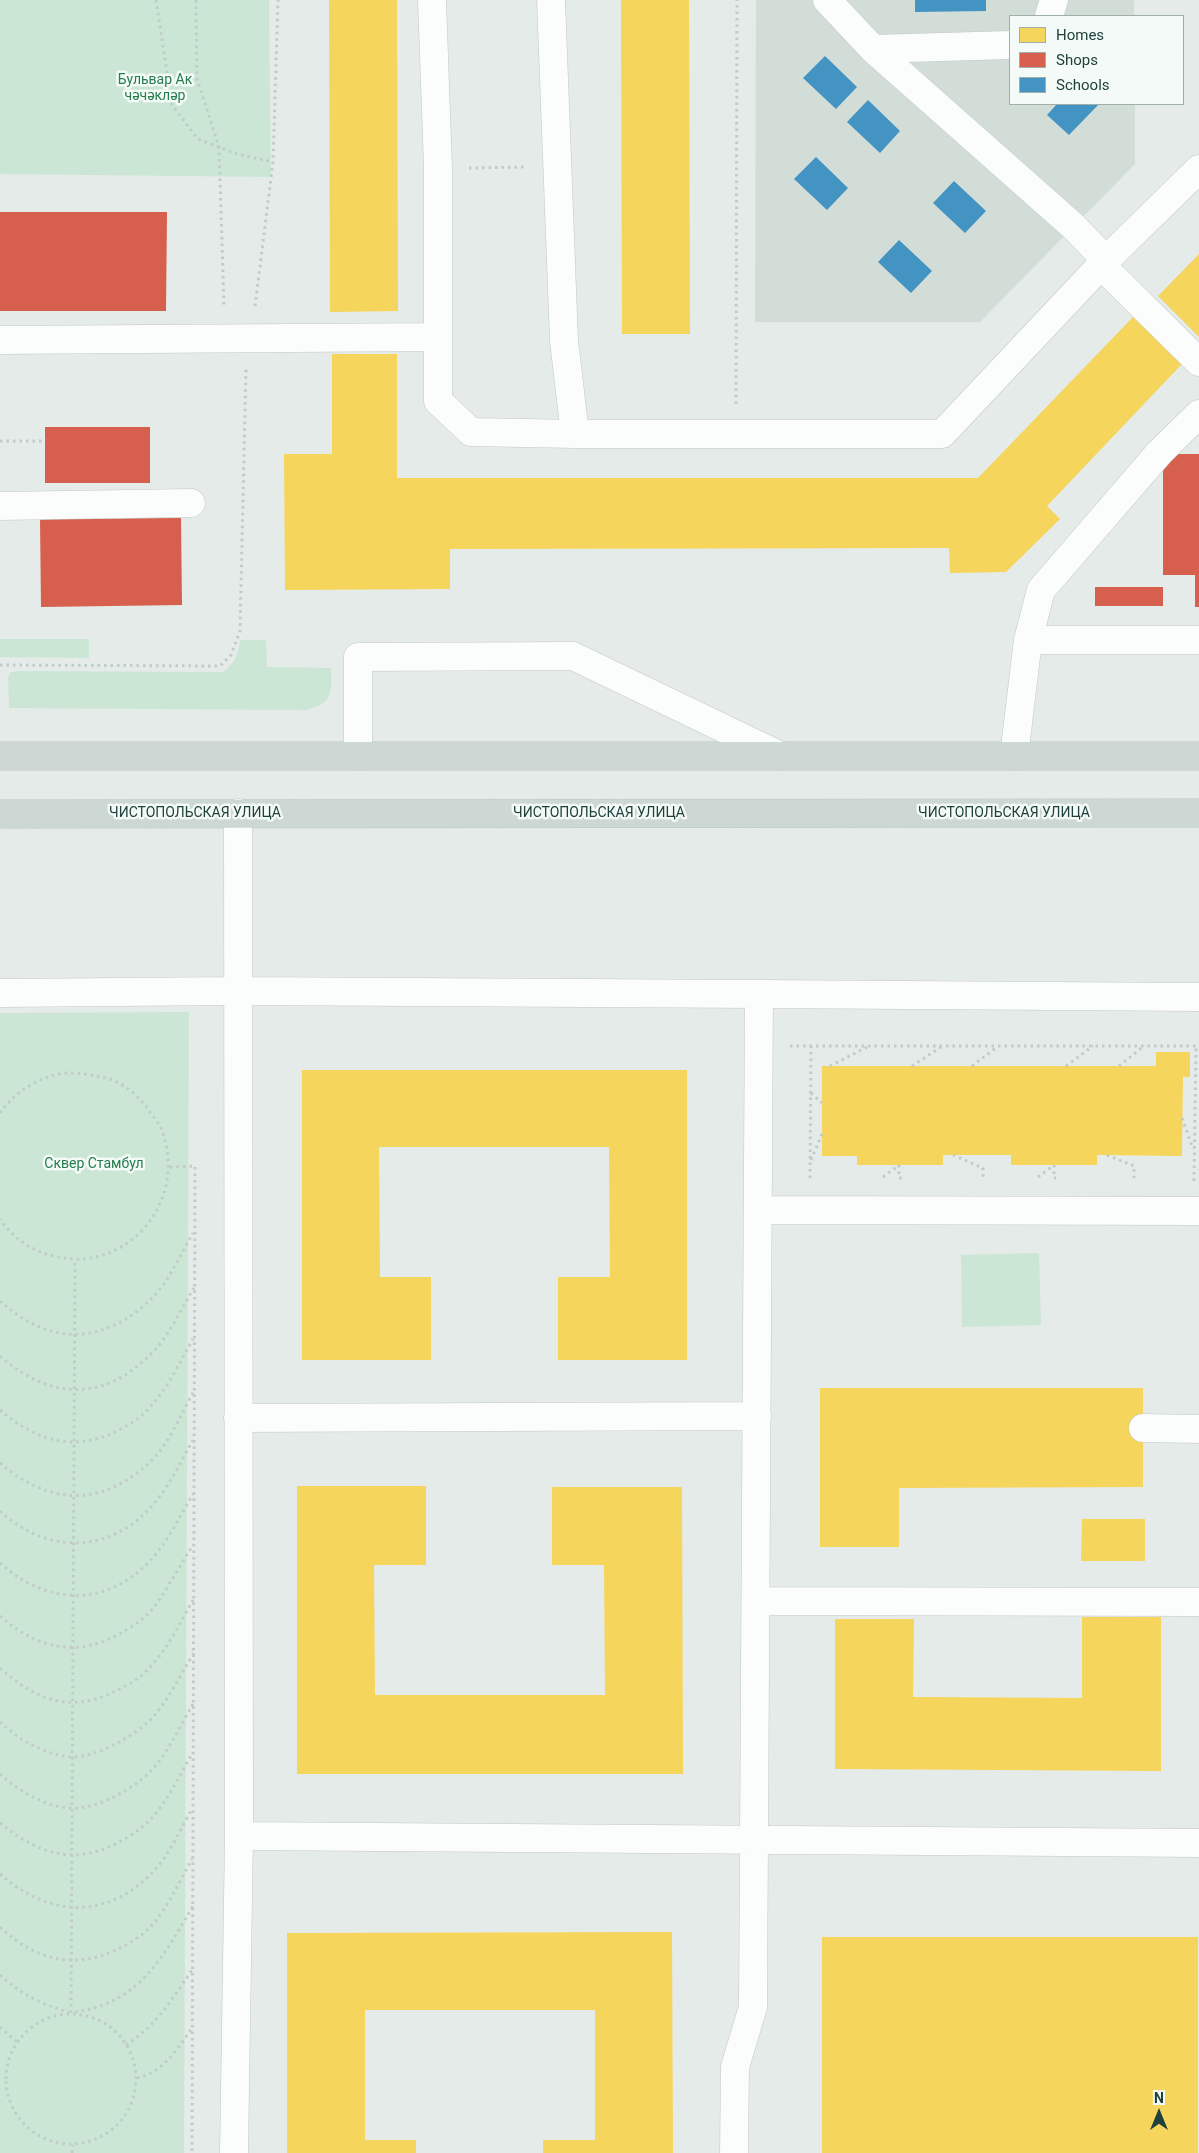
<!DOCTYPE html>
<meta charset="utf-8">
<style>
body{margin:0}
#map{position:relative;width:1199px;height:2153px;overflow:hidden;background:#e5ebe8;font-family:Roboto,sans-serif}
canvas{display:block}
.legend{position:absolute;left:1009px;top:15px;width:175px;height:90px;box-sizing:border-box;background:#f3faf7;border:1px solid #9fb0ab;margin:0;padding:6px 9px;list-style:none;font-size:15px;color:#20413a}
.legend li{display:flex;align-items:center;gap:10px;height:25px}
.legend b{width:25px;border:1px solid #9fb0ab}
.north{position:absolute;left:1134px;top:2088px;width:50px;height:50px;-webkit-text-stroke:4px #f3faf7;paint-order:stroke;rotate:0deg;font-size:14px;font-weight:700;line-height:20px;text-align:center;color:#20413a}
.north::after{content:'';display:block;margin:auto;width:18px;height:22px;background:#20413a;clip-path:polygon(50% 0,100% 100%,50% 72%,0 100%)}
</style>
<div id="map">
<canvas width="1199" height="2153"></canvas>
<ul class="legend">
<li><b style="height:14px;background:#f6d55c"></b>Homes</li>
<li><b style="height:14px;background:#d6604d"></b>Shops</li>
<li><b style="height:14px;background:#4393c3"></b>Schools</li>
</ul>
<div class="north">N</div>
</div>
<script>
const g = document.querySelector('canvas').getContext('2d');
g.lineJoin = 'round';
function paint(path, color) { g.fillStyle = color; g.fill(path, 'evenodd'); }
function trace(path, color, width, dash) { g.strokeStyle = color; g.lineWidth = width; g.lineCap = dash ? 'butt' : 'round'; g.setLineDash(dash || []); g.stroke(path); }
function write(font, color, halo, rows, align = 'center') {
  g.font = font + ' Roboto,sans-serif'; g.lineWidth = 5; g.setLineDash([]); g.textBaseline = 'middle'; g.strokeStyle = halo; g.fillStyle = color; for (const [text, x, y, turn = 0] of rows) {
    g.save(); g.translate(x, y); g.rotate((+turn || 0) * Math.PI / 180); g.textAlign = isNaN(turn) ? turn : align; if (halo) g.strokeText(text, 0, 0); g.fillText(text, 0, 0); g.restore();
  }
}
paint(new Path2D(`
 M756 0H1134V16H1010V104H1135V164L980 322H755Z`), '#d2ddd8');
paint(new Path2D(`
 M0 0H269L271 177 0 174Z
 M0 639H89V658L0 657Z
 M240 640H266L267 667 331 668C332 693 333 704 305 710L9 708 8 678 10 673 17 671 223 672C236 662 238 655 240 640Z
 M189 1012 184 2153H0V1013Z
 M1039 1253 1041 1325 962 1327 961 1255Z`), '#cce6d5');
paint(new Path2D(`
 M329 0H397L398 311 330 312Z
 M621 0H689L690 334H622Z
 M1199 254V337L1158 296Z
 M1133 317 1182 364 1047 506 1060 519 1006 572 950 573 949 548 450 549V589L285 590 284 454H332V354H397V478H978Z
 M1156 1052H1190V1077H1183L1182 1156 1097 1155V1165H1011V1155H943V1165H857V1156H822V1066H1156Z
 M302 1070H687V1360H558V1277H610L609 1147H379L380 1277H431V1360H302Z
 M820 1388H1143V1487L899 1488V1547H820Z
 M297 1486H426V1565H374L375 1695H605L604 1565H552V1487H682L683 1774H297Z
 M1082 1519H1145V1561H1081Z
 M1082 1617H1161V1771L835 1769V1619H914L913 1697 1082 1698Z
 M672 1932 673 2153H543V2140H595V2010H365V2140H416V2153H287V1933Z
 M822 1937H1198V2153H822Z`), '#f6d55c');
paint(new Path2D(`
 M0 212H167L166 311H0Z
 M45 427H150V483H45Z
 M1163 454H1199V607H1195V575H1163Z
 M181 518 182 605 41 607 40 519Z
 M1095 587H1163V606H1095Z`), '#d6604d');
paint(new Path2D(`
 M915 0H986V11L915 12Z
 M825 56 857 87 836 109 803 78Z
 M868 100 900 131 880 153 847 122Z
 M1057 104H1099L1069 135 1047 115Z
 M816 157 848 188 827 210 794 179Z
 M954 181 986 211 965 233 933 203Z
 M899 240 932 271 911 293 878 262Z`), '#4393c3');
const minor = new Path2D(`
 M432 0 438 168V401L471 432 575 434 564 341 551 0
 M827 0 873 49 1073 226 1106 260
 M1049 16 1054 0
 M873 49 1010 45
 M1101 265 1199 362
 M0 340 438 337
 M575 434H942L1106 260 1199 169
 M0 506 191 503
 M1028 640H1199
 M358 756V657L573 656 781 756
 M1014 756 1028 640 1041 590 1160 452 1199 414
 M0 993 237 991 759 994 753 2007 735 2067 734 2153
 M759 994 1199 997
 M758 1210 1199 1211
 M238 1418 757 1416
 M1143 1428 1199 1429
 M756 1601 1199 1602
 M239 1836 1199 1843
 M234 2153 239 1836 238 813`);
const major = new Path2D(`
 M0 756H1199
 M0 814 1199 813`);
trace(minor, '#c2c8c6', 29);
trace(major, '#bcc7c4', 29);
trace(new Path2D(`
 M156 0 172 105 198 139 237 154 273 162
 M196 0 197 79 219 147 224 306
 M469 168 525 167
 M255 306 273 162 278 0
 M736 404 737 0
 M0 441H45
 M0 665 220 666 231 655 240 631 246 369
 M790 1046H1199
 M830 1066 867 1047
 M912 1066 941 1047
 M972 1066 997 1047
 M1066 1066 1093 1046
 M1119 1066 1144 1046
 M811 1093 822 1103
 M0 1113C17 1088 52 1068 84 1074 93 1076 102 1077 110 1079 125 1084 142 1099 150 1112 154 1118 160 1124 162 1131 188 1199 130 1272 58 1257 34 1252 14 1240 0 1219
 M1182 1118 1193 1149
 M953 1155 983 1168V1179
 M1107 1155 1134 1166V1178
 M811 1160 822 1134
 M899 1165V1178H902
 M1054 1165V1178H1056
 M170 1167 195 1166 192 2153
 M883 1177 899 1165
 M1038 1177 1054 1165
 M810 1178 811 1046
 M1194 1181 1196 1046
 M0 1301C48 1345 102 1346 150 1300 169 1282 180 1255 193 1233
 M0 1356C49 1399 101 1403 150 1355 169 1337 180 1310 194 1288
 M0 1410C36 1441 75 1453 119 1430 130 1424 142 1417 150 1407 168 1388 180 1362 193 1339
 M0 1463C49 1505 101 1508 150 1462 169 1444 181 1414 194 1391
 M0 1511C45 1553 107 1555 150 1508 168 1489 180 1463 193 1440
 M0 1563C47 1605 105 1608 150 1561 168 1542 180 1516 193 1494
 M0 1616C36 1648 76 1658 119 1634 130 1628 141 1621 150 1612 167 1591 179 1566 194 1544
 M0 1668C39 1703 74 1714 122 1688 133 1682 144 1675 152 1665 169 1646 180 1623 193 1600
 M0 1722C19 1740 45 1755 71 1757 95 1758 133 1737 150 1720 168 1702 180 1675 194 1653
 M0 1774C19 1791 45 1807 71 1808 96 1810 133 1789 150 1772 168 1753 180 1726 193 1704
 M0 1823C37 1854 75 1866 119 1842 130 1836 141 1829 150 1820 168 1801 180 1774 193 1752
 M0 1874C48 1916 103 1921 151 1874 169 1856 180 1830 192 1809
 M0 1927C36 1961 77 1971 122 1947 133 1941 145 1934 153 1924 169 1905 180 1881 192 1859
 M0 1975C21 1994 42 2005 69 2012
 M75 2012C140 2003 163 1957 193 1906
 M71 2013 75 1261
 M6 2079a65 65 0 1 1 130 0a65 65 0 1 1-130 0Z
 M0 2027 17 2042
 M126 2045C156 2026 173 1998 192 1970
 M137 2078C163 2072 178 2049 192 2028
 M72 2153 73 2145`), '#c1cbc8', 3, [2.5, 4]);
trace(minor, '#fbfcfc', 28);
trace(major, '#cdd7d4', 28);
write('14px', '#257d4d', '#f3faf7', [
 ["Бульвар Ак",155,80],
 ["чәчәкләр",155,96],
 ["Сквер Стамбул",94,1164]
]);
write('14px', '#20413a', '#f3faf7', [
 ["ЧИСТОПОЛЬСКАЯ УЛИЦА",195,813],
 ["ЧИСТОПОЛЬСКАЯ УЛИЦА",599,813],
 ["ЧИСТОПОЛЬСКАЯ УЛИЦА",1004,813]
]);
</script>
